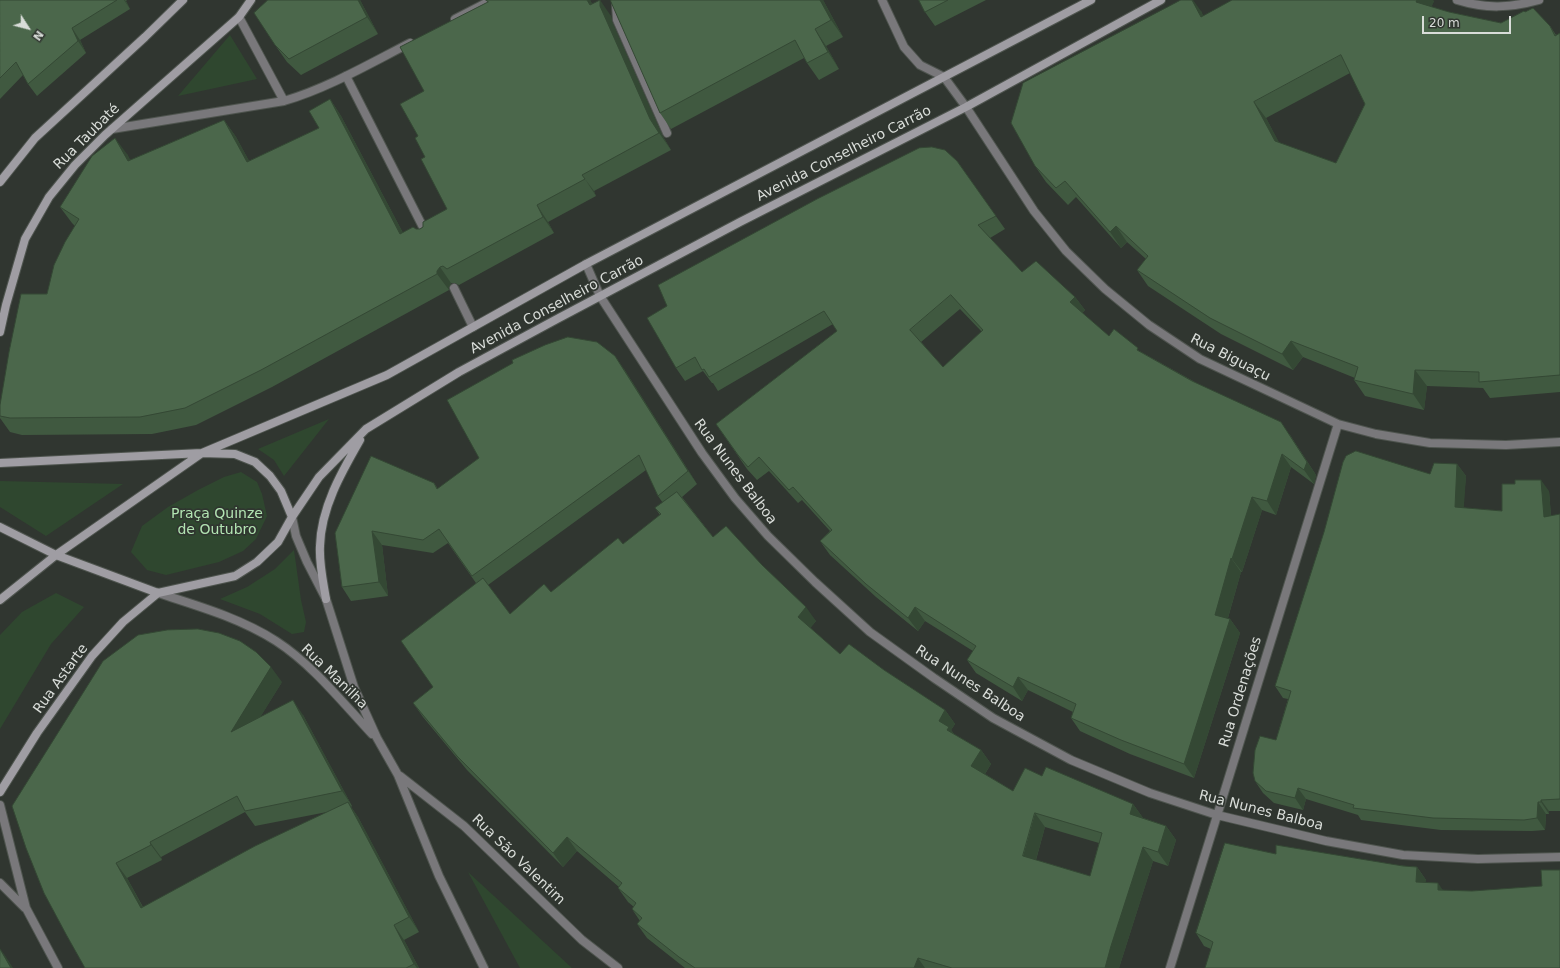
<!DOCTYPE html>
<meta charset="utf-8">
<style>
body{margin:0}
#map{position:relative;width:1560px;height:968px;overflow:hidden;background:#303630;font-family:"DejaVu Sans",sans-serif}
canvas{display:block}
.north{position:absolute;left:8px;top:8px;width:40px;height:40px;-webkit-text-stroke:3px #303630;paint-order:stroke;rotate:126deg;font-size:11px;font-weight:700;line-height:16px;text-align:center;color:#d9ddd9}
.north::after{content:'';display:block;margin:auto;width:14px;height:18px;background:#d9ddd9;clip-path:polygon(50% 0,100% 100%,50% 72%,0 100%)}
.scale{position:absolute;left:1422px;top:16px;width:89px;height:18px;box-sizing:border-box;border:2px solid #d9ddd9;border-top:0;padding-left:5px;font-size:12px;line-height:14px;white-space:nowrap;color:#d9ddd9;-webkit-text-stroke:3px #303630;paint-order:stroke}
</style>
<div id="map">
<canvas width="1560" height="968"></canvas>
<div class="north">N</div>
<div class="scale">20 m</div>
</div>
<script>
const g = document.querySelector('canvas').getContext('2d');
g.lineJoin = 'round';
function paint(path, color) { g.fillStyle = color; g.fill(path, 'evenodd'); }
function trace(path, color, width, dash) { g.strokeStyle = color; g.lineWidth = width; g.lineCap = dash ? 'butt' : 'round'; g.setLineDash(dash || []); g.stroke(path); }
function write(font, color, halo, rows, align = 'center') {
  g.font = font + ' "DejaVu Sans",sans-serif'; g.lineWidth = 3.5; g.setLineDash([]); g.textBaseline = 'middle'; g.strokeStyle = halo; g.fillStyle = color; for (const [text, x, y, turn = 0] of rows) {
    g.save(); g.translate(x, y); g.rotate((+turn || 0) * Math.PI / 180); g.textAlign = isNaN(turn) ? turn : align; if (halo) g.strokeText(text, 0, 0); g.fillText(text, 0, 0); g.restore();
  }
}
paint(new Path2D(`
 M230 35 257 79 178 96Z
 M329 419 284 476 274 460 258 449Z
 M241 472 257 482 262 494 267 516 256 539 243 551 219 562 166 575 147 570 131 552 142 526 168 507 198 490 224 477Z
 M0 481 123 484 46 536 0 507Z
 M294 550 301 600 306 622 304 632 292 634 260 614 220 599 247 587 275 569Z
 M56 593 84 607 51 644 0 729V635L22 612Z
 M468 872 572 968H520Z`), '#2f472f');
const lane = new Path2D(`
 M619 0 616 5 617 20 667 133
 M346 76 427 235
 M454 288 473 327`);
const street = new Path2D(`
 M882 0 904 47 920 65 944 77 966 107 1034 211 1066 251 1105 289 1149 325 1200 359 1338 424 1376 434 1430 443 1506 445 1560 442
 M1457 0C1486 9 1510 8 1539 0
 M239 17 284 101
 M455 19 492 0
 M112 129 284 101C328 88 369 64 410 43
 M586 264 600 296 702 453 735 498 768 536 815 582 870 632 934 678 993 718 1071 760 1150 793 1217 815 1326 841 1403 855 1478 859 1560 857
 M292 517 296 536 307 562 326 599 354 687 377 738 398 775 439 876 484 968
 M158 593C198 606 240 618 276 641 313 665 342 702 372 734
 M400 776 464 826 582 940 618 968
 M0 805 26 908 58 968
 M0 883 25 908
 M1170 968 1338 424`);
const secondary = new Path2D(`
 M0 182 35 138 145 37 183 0
 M0 332 6 305 25 239 49 197 75 165 105 135 239 17 251 0
 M0 463 202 453 387 375 586 264 1091 0
 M0 527 56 555 158 593 235 576 257 562 278 542 292 517 319 477 366 429 459 372 557 319 740 222 966 107 1161 0
 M326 599C323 581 319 564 320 546 321 508 341 473 360 440
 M0 600 56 555 202 453 235 454 255 462 270 476 281 491 292 517
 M0 792 37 733 92 656 123 622 158 593`);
trace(lane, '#4e544e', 10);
trace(street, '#4e544e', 10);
trace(secondary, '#4e544e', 10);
trace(lane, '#79787b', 8);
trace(street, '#79787b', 8);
trace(secondary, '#9f9da3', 8);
paint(new Path2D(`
 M0 0H127L126 1 130 9 80 40 86 53 37 96 28 84 23 75 0 99Z
 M360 0 378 34 301 75 287 62 275 45Z
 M487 0H590L592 4 611 16 612 22 662 135 671 150 594 191 596 196 548 222 554 233 459 285 455 283H451L449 287V290L272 387 196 425 152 434 22 435 10 432 0 418V405L75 226 72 223 60 207 127 154 130 160 224 120 236 137 249 161 319 128 330 99 341 116 403 233 416 229H420L447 209 425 157 418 136 424 91 488 2Z
 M823 0 843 37 826 46 839 69 819 80 807 63 804 58 671 129 660 113Z
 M919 0H986L935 26 925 12Z
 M1434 1 1431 7 1449 12 1501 23 1525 12 1550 26 1556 35 1560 33V392L1490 398 1483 388 1427 386 1424 410 1365 396 1354 380 1355 378 1303 357 1293 370 1221 334 1148 286 1137 270 1146 259 1127 242 1121 248 1076 197 1068 205 1046 182 1035 166 1201 11 1203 16ZM1350 73 1365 104 1336 163 1279 143 1266 118Z
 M957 161 1005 229 990 238 1022 272 1075 297 1085 310 1082 313 1109 336 1141 352 1290 435 1316 475 1314 484 1291 467 1276 515 1262 510 1242 572H1241L1228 618 1230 619 1240 633 1194 778 1130 754 1080 731 1071 718 1073 712 1028 690 1022 701 976 673 967 660 973 651 925 621 918 631 876 597 830 555 820 541 830 531 802 500 798 503 769 471 757 480 747 469 716 424 837 331 833 324 718 391 713 383H712L703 371 685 381 676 368ZM960 309 982 332 943 367 921 342Z
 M624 369 697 484 682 497 713 537 816 621 810 628 840 654 884 670 945 710 955 724 951 730 954 734 981 750 991 764 985 774 1013 791 1042 776 1133 804 1143 818 1166 826 1176 840 1168 866 1153 861 1119 968H685L647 938 637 924 640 921 632 909 634 907 628 902 618 888 619 887 577 851 563 867 467 770 423 717 413 703 433 687 476 583 448 543 433 553 382 545 388 596 351 601 342 587 335 533 434 483 438 489 479 458ZM646 470 658 496 663 503 655 508 660 515 623 544 551 592 510 614 488 585ZM1045 827 1099 843 1090 876 1036 860Z
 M1457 464 1466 476 1463 508 1502 511 1549 491 1551 516 1560 514V811H1549V814H1546L1545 830 1532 831 1441 830 1361 820 1358 815 1306 799 1303 810 1274 803 1263 793 1255 781 1276 740 1288 699 1283 698 1275 686 1430 474Z
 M282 682 260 717 303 715 352 806 351 807 358 817 419 932 404 940 419 968H85L44 893ZM245 812 255 826 327 812 143 907 127 878 162 860 161 857Z
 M1276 854 1417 867 1426 880 1425 883 1443 890 1560 968 1211 949 1204 946 1196 933Z`), '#405940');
paint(new Path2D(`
 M124 0H125L130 9Z
 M358 0H360L378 34 367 17Z
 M587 0H590L602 21 590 5Z
 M600 0 611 16 612 22 662 135 671 150 659 133 650 119 600 6Z
 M820 0H823L843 37 831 20Z
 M1192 0H1193L1201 11 1212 33 1201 17Z
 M1417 0H1433L1434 1 1427 18 1416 2Z
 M72 28 80 40 86 53 78 41Z
 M815 29 826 46 839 69 828 52Z
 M330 99 341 116 412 250 400 234Z
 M1254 102 1266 118 1287 157 1275 141Z
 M224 120 236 137 259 179 247 162Z
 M115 138 127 154 140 178 128 161Z
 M582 175 594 191 596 196 585 179Z
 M537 205 548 222 554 233 543 217Z
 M1116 226 1127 242 1121 248 1110 232Z
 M440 267 451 283 449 287V290L437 274V271Z
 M1075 297 1085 310 1079 316 1070 302Z
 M1291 341 1303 357 1293 370 1282 354Z
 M615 356 624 369 697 484 688 471Z
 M1415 370 1427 386 1424 410 1413 394Z
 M1281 422 1316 475 1314 484 1304 470Z
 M1282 454 1291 467 1276 515 1267 501Z
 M1457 464 1466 476 1463 519 1455 507Z
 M1541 480 1549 491 1552 529 1544 517Z
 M1252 497 1262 510 1242 572 1232 559Z
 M372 531 382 545 388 596 379 582Z
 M1231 558 1241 572 1225 628 1215 615Z
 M806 607 816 621 808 631 798 617Z
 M915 607 925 621 918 631 908 618Z
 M1230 619 1240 633 1194 778 1184 764Z
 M271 667 282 682 242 747 231 732Z
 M1018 677 1028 690 1022 701 1013 687Z
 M293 700 303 715 352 806 342 791Z
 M945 710 955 724 951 730 959 741 957 744 939 721Z
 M981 750 991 764 981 780 971 766Z
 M1298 788 1306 799 1303 810 1295 798Z
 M1541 800 1549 811V814L1541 802Z
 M348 802 358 817 419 932 409 917Z
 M1538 802 1546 814 1545 830 1537 818Z
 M1133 804 1143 818 1140 828 1130 814Z
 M1035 813 1045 827 1033 870 1023 856Z
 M1166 826 1176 840 1168 866 1158 852Z
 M567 837 577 851 563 867 553 853Z
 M150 842 161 857 162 860 151 845Z
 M1143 847 1153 861 1119 968H1105L1111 946Z
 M116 863 127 878 151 923 141 908Z
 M1417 867 1426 880 1424 895 1416 882Z
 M1438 883 1447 896 1438 890Z
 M394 925 404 940 419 968H417L414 964Z
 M0 948 6 957 13 968H11Z
 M918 958 925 968H914Z`), '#344834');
const building = new Path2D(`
 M0 0H117L72 28 78 41 28 84 16 62 0 78Z
 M268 0H358L367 17 289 59 275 45 254 13Z
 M486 0H587L590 5 600 0V6L650 119 659 133 582 175 585 179 537 205 543 217 447 269 443 266 440 267 437 271V274L261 370 185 408 140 417 10 418 0 416V405L9 352 21 294H47L54 265 65 242 79 219 60 207 92 156 115 138 128 161 224 120 247 162 319 128 309 111 330 99 400 234 413 227 416 229H420L423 227V222L447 209 421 159 425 157 415 138 418 136 400 104 424 91 400 47 488 2Z
 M611 0H820L831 20 815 29 828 52 807 63 795 40 660 113 611 2Z
 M919 0H948L925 12Z
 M1181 0H1192L1201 17 1232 0H1417L1416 2 1449 12 1501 23 1524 11 1525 12 1533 8 1550 26 1555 36 1560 33V375L1479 382V372L1415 370 1413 394 1354 380 1358 367 1291 341 1282 354 1210 318 1137 270 1148 256 1116 226 1110 232 1065 181 1056 188 1035 166 1011 123 1023 83ZM1341 55 1365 104 1336 163 1275 141 1254 102Z
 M932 147 945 150 957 161 996 216 978 225 1022 272 1036 261 1075 297 1070 302 1109 336 1114 329 1138 348 1137 350 1192 381 1281 422 1307 462 1304 470 1282 454 1267 501 1252 497 1232 559 1231 558 1215 615 1230 619 1184 764 1121 740 1071 718 1076 704 1018 677 1013 687 967 660 976 646 915 607 908 618 866 584 820 541 832 530 793 487 789 490 759 457 748 467 738 455 716 424 837 331 824 311 709 377 704 369 702 370 695 357 676 368 647 318 667 306 658 285 817 199 919 148ZM951 295 983 330 943 367 910 330Z
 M568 337 597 342 615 356 688 471 658 496 639 455 472 576 439 529 423 540 372 531 379 582 342 587 335 533 371 456 434 483 437 489 479 458 447 400 513 363 512 360 545 345Z
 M1356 451 1430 474 1434 463 1457 464 1455 507 1502 511V484H1515V480H1541L1544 517 1560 514V799L1541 800V802H1538L1537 818 1524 820 1433 818 1353 808 1354 805 1298 788 1295 798 1266 791 1255 781 1253 773 1255 750 1260 736 1276 740 1291 691 1275 686 1324 532 1343 462 1346 456Z
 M677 492 713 537 726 526 762 565 806 607 798 617 840 654 849 644 884 670 945 710 939 721 949 727 947 730 981 750 971 766 1013 791 1025 768 1042 776 1046 767 1133 804 1130 814 1166 826 1158 852 1143 847 1111 946 1105 968H952L918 958 914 968H695L679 957 637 924 642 918 632 909 636 903 618 888 622 883 567 837 553 853 457 756 413 703 433 687 401 641 483 578 510 614 544 584 551 592 618 538 623 544 661 514 655 508ZM1035 813 1102 833 1090 876 1023 856Z
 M198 629 219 633 240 641 256 652 271 667 231 732 293 700 342 791 245 811 237 796 150 842 151 845 116 863 141 908 255 846 348 802 409 917 394 925 414 964 406 968H85L67 936 44 893 26 848 12 806 103 661 138 635 167 630Z
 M1225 843 1276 854V845L1403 866 1417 867 1416 882 1438 883V890L1472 891 1542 886 1541 870H1560V968H1205L1213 942 1196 933Z
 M0 949 11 968H0Z`);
paint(building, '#4b674b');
trace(building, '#344834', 1);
write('14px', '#d9ddd9', '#303630', [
 ["Rua Taubaté",87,137,-45],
 ["Avenida Conselheiro Carrão",844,154,-27],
 ["Avenida Conselheiro Carrão",557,305,-28],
 ["Rua Biguaçu",1230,358,27],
 ["Rua Nunes Balboa",735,472,53],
 ["Rua Manilha",334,677,44],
 ["Rua Astarte",61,679,-54],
 ["Rua Nunes Balboa",970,684,33],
 ["Rua Ordenações",1241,692,-73],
 ["Rua Nunes Balboa",1261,811,14],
 ["Rua São Valentim",518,860,44]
]);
write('14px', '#b2e4b2', '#303630', [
 ["Praça Quinze",217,514],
 ["de Outubro",217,530]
]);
</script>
